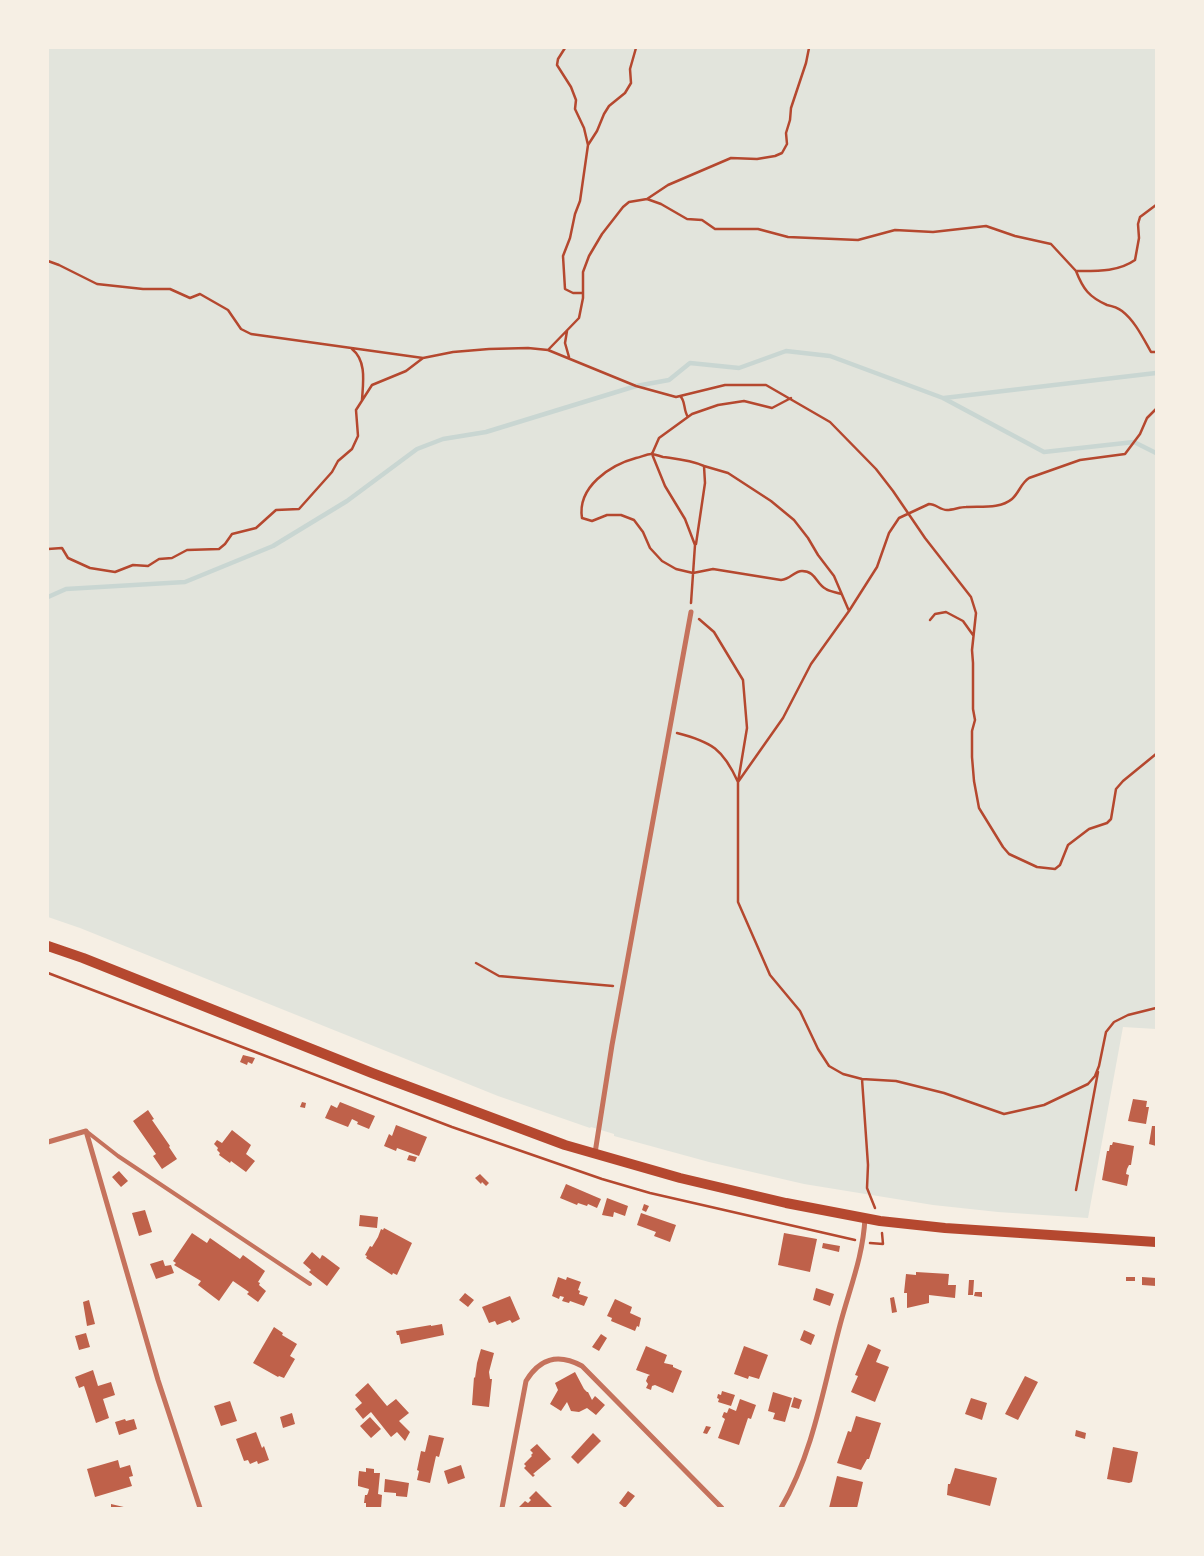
<!DOCTYPE html>
<style>
body{margin:0}
#map{position:relative;width:1204px;height:1556px;overflow:hidden;background:#f6efe4;font-family:Raleway,sans-serif}
canvas{display:block}
.frame{position:absolute;inset:0;border:49px solid #f6efe4;pointer-events:none}
</style>
<div id="map">
<canvas width="1204" height="1556"></canvas>
<div class="frame"></div>
</div>
<script>
const g = document.querySelector('canvas').getContext('2d');
g.lineJoin = 'round';
function paint(path, color) { g.fillStyle = color; g.fill(path, 'evenodd'); }
function trace(path, color, width, dash) { g.strokeStyle = color; g.lineWidth = width; g.lineCap = dash ? 'butt' : 'round'; g.setLineDash(dash || []); g.stroke(path); }
paint(new Path2D(`
 M48 48H1156V1029L1123 1027 1088 1218 998 1212 933 1205 804 1184 709 1162 614 1136V1134L591 1127 590 1128 498 1096 80 928 48 917Z`), '#e2e4dc');
trace(new Path2D(`
 M944 398 1156 373
 M48 597 66 589 185 582 273 546 347 501 417 449 443 439 486 432 636 386 669 380 690 363 739 368 786 351 830 356 943 398 1044 452 1134 442 1156 453`), '#c9d6d2', 4.5);
paint(new Path2D(`
 M243 1055 255 1058 252 1064 248 1062 247 1065 240 1062Z
 M1133 1099 1147 1101 1146 1107H1149L1146 1124 1128 1121Z
 M302 1102 306 1103 305 1108 300 1107Z
 M340 1102 375 1116 369 1129 357 1124 358 1122 352 1119 348 1127 325 1118 331 1105 337 1108Z
 M148 1110 154 1119 152 1120 170 1146 169 1147 177 1159 162 1169 153 1156 156 1154 133 1121Z
 M396 1125 427 1137 419 1156 397 1148 396 1151 384 1146 389 1134 392 1136Z
 M1152 1126H1156V1146L1149 1144Z
 M232 1130 251 1145 246 1154 255 1161 246 1172 231 1161 230 1163 219 1155 220 1153 217 1150 218 1148 214 1144 217 1140 222 1143Z
 M1113 1142 1134 1146 1131 1165H1129L1127 1169 1126 1174 1129 1175 1127 1186 1102 1180 1107 1151H1109L1110 1145H1112Z
 M409 1155 417 1157 415 1162 407 1160Z
 M119 1171 128 1181 121 1187 112 1177Z
 M480 1174 489 1183 486 1186 482 1182 481 1184 475 1178Z
 M566 1184 601 1199 597 1208 588 1204 587 1206 578 1203 577 1205 560 1198Z
 M607 1198 628 1206 625 1216 614 1212 613 1217 602 1215Z
 M644 1204 649 1206 646 1212 642 1210Z
 M145 1210 152 1232 139 1236 132 1213Z
 M641 1213 676 1225 670 1242 654 1236 656 1232 637 1225Z
 M360 1215 378 1217 377 1228 359 1226Z
 M384 1228 412 1243 397 1275 393 1273 392 1275 366 1258 367 1256 365 1255 370 1246 372 1247 378 1237 381 1229 383 1230Z
 M192 1233 207 1243 210 1238 240 1259 243 1255 265 1271 258 1282 260 1283 259 1285 266 1291 258 1302 247 1294 249 1292 233 1281 219 1301 198 1285 201 1281 174 1265 176 1263 173 1261Z
 M784 1233 817 1239 810 1272 778 1265Z
 M823 1243 840 1246 839 1252 822 1248Z
 M312 1252 320 1259 322 1255 324 1256 340 1268 327 1286 309 1272 311 1270 303 1263Z
 M163 1260 165 1266 171 1265 174 1273 156 1279 150 1264Z
 M916 1272 949 1274 948 1285H956L955 1298 929 1295V1303L907 1308V1293H904L906 1274 916 1275Z
 M558 1277 566 1280 567 1277 581 1282 578 1290 580 1291 579 1294 588 1297 584 1306 570 1301 569 1303 562 1301 564 1297 560 1296 559 1299 552 1296Z
 M1126 1277H1135V1281H1126Z
 M1142 1277 1156 1278V1286L1142 1285Z
 M969 1280H974L973 1295H968Z
 M816 1288 834 1294 830 1306 813 1300Z
 M975 1292H982V1297L974 1296Z
 M465 1293 474 1300 468 1307 459 1300Z
 M510 1296 520 1319 512 1323 510 1320 497 1325 495 1321 489 1323 482 1307Z
 M894 1297 897 1312 892 1313 890 1298Z
 M615 1299 632 1307 630 1313 641 1318 639 1327 637 1326 635 1331 611 1321 612 1318 607 1316Z
 M89 1300 95 1324 87 1326 83 1302Z
 M442 1324 444 1335 401 1344 399 1335H397L396 1331 431 1325V1326Z
 M274 1327 283 1333 282 1335 297 1344 290 1356 295 1359 284 1378 279 1376 278 1377 253 1363Z
 M804 1330 815 1335 811 1345 800 1340Z
 M86 1333 90 1347 79 1350 75 1336Z
 M601 1334 607 1338 599 1351 592 1347Z
 M868 1344 881 1350 876 1362 889 1367 875 1402 851 1392 858 1376 855 1375Z
 M646 1346 667 1355 664 1363 673 1365V1367L682 1371 673 1393 655 1385 652 1386 651 1390 646 1388 648 1384 646 1381 648 1376 650 1375 636 1370Z
 M744 1346 768 1355 759 1379 749 1376 748 1379 734 1374Z
 M481 1349 494 1353 489 1372 490 1379H492L489 1407 472 1405 474 1377 475 1378 477 1363Z
 M93 1370 98 1386 111 1382 115 1395 103 1399 109 1418 96 1423 84 1386 79 1388 75 1377Z
 M575 1372 584 1389 587 1392H588L592 1400 595 1396 605 1405 596 1415 587 1408 579 1412 571 1411 567 1402 561 1411 550 1404 558 1390 555 1383Z
 M1025 1376 1038 1382 1018 1420 1005 1414Z
 M368 1383 387 1406 396 1399 409 1413 399 1421 410 1432 405 1441 397 1432 391 1437 371 1412 363 1419 355 1409 362 1403 355 1395Z
 M722 1391 735 1395 731 1406 718 1402 719 1399 717 1398 718 1394 721 1395Z
 M773 1392 792 1398 785 1422 773 1419 775 1413 768 1411Z
 M794 1397 802 1400 799 1409 791 1407Z
 M971 1398 987 1403 982 1420 965 1414Z
 M740 1399 756 1405 751 1419 748 1418 739 1445 718 1438 725 1419 722 1417 724 1412 727 1413 729 1408 736 1411Z
 M230 1401 237 1421 221 1426 214 1406Z
 M292 1413 295 1424 283 1428 280 1417Z
 M856 1416 881 1423 869 1459H867L861 1470 837 1463 848 1431 851 1432Z
 M370 1417 381 1429 371 1438 360 1426Z
 M125 1419 126 1421 134 1419 137 1429 119 1435 115 1422Z
 M706 1426 711 1427 707 1434 703 1433Z
 M1076 1430 1086 1433 1085 1439 1075 1436Z
 M256 1432 262 1448 264 1446 269 1460 258 1464 257 1461 250 1464 248 1460 244 1461 236 1439Z
 M593 1433 601 1441 578 1464 571 1457Z
 M429 1435 444 1438 439 1457 436 1456 430 1483 417 1480 419 1471 417 1470 421 1451 425 1452Z
 M537 1444 551 1459 533 1474 535 1475 533 1477 524 1468 526 1466 524 1464 532 1456 531 1455 533 1453 530 1450Z
 M1113 1447 1138 1452 1132 1482 1129 1483 1107 1479Z
 M118 1460 120 1468 130 1465 133 1476 129 1477 132 1486 95 1497 87 1469Z
 M461 1465 465 1478 448 1484 444 1471Z
 M366 1468 374 1469V1473H380L378 1494 382 1495 381 1508 366 1507V1503H364L365 1495H367L368 1493 369 1489 358 1486V1481L359 1471 366 1472Z
 M955 1468 997 1478 990 1506 947 1495 948 1484H950Z
 M837 1476 863 1482 857 1508H829Z
 M385 1479 409 1483 407 1497 396 1496V1493L384 1492Z
 M536 1491 552 1507 550 1508H518L525 1501 528 1503 531 1500 529 1498Z
 M628 1491 635 1496 625 1508 619 1503Z
 M111 1504 128 1508H111Z`), '#bf614a');
trace(new Path2D(`
 M565 48 558 59 557 65 571 87 576 100 575 109 584 128 588 145 580 201 575 214 570 238 563 256 565 289 573 293H583
 M588 145 597 131 604 114 609 106 625 93 631 83 630 69 636 48
 M647 199 661 204 687 219 702 220 715 229H758L788 237 858 240 895 230 933 232 986 226 1015 236 1051 244 1076 271
 M1156 205 1140 217 1138 224 1139 238 1135 260C1118 272 1097 271 1076 271 1083 289 1089 297 1107 305 1112 306 1118 308 1122 311 1135 321 1143 338 1151 352H1156
 M48 261 59 265 97 284 143 289H170L190 298 200 294 228 310 241 329 251 334 423 358 453 352 489 349 528 348 548 350 579 318 583 298V272L589 256 602 234 623 207 629 202 647 199 668 185 731 158 757 159 775 156 782 153 787 144 786 133 790 120 791 108 806 63 809 48
 M567 331 565 343 569 357
 M352 349C367 361 363 383 362 400
 M548 350 636 386 676 397 725 385H766L830 422 876 469 893 491 925 538 971 597 976 613 972 650 973 663V709L975 720 972 731V757L974 781 979 808 1003 847 1009 854 1037 867 1055 869 1060 865 1068 845 1089 829 1107 823 1111 819 1116 789 1123 781 1156 754
 M680 396C686 401 683 410 688 417
 M704 466 728 473 771 501 794 520 808 538 818 555 834 576 849 611 811 664 783 718 738 782V902L770 975 800 1011 818 1049 829 1066 843 1074 862 1079 896 1081 944 1093 1004 1114 1044 1105 1088 1084 1095 1076 1099 1066 1106 1032 1114 1022 1128 1015 1156 1008
 M696 544 705 483 704 466C690 460 677 459 663 457 659 456 655 454 651 454 647 454 641 457 636 458 610 465 577 487 582 518L592 521 607 515H621L634 520 643 532 650 548 662 561 676 569 693 573 713 569 781 580C791 579 794 571 802 571 816 571 816 584 826 589 830 592 837 592 841 594
 M48 549 62 548 68 558 90 568 115 572 133 565 148 566 159 559 172 558 187 550 219 549 225 544 232 534 256 528 276 510 299 509 332 472 338 461 352 449 358 436 356 410 372 385 406 371 423 358
 M691 603 695 545 685 519 665 486 652 454 659 438 692 414 718 405 744 401 772 408 791 398
 M849 611 877 567 889 533 899 518 929 504C936 504 940 510 947 510 953 510 960 507 966 507 981 506 1000 509 1012 499 1019 493 1021 483 1029 478L1080 460 1125 454 1140 434 1147 418 1156 409
 M930 620 935 614 946 612 963 621 973 635
 M677 733C712 742 723 749 738 782L747 728 743 680 714 632 699 619
 M476 963 499 976 613 986
 M48 973 452 1127 602 1179 650 1193 855 1240
 M862 1079 868 1165 867 1188 875 1208
 M1076 1190 1098 1072
 M870 1243 883 1244 882 1233`), '#b5482f', 2.5);
trace(new Path2D(`
 M86 1131 118 1156 310 1284`), '#c5725c', 4);
trace(new Path2D(`
 M48 1142 86 1131 158 1380 200 1508
 M595 1153 612 1045 691 612
 M502 1508 526 1381C540 1358 558 1353 582 1366L722 1508
 M781 1508C813 1454 824 1385 840 1325 850 1287 863 1257 865 1218`), '#c5725c', 5);
trace(new Path2D(`
 M48 946 83 958 372 1073 565 1145 680 1178 786 1203 880 1221 945 1228 1156 1242`), '#b5482f', 10);
</script>
